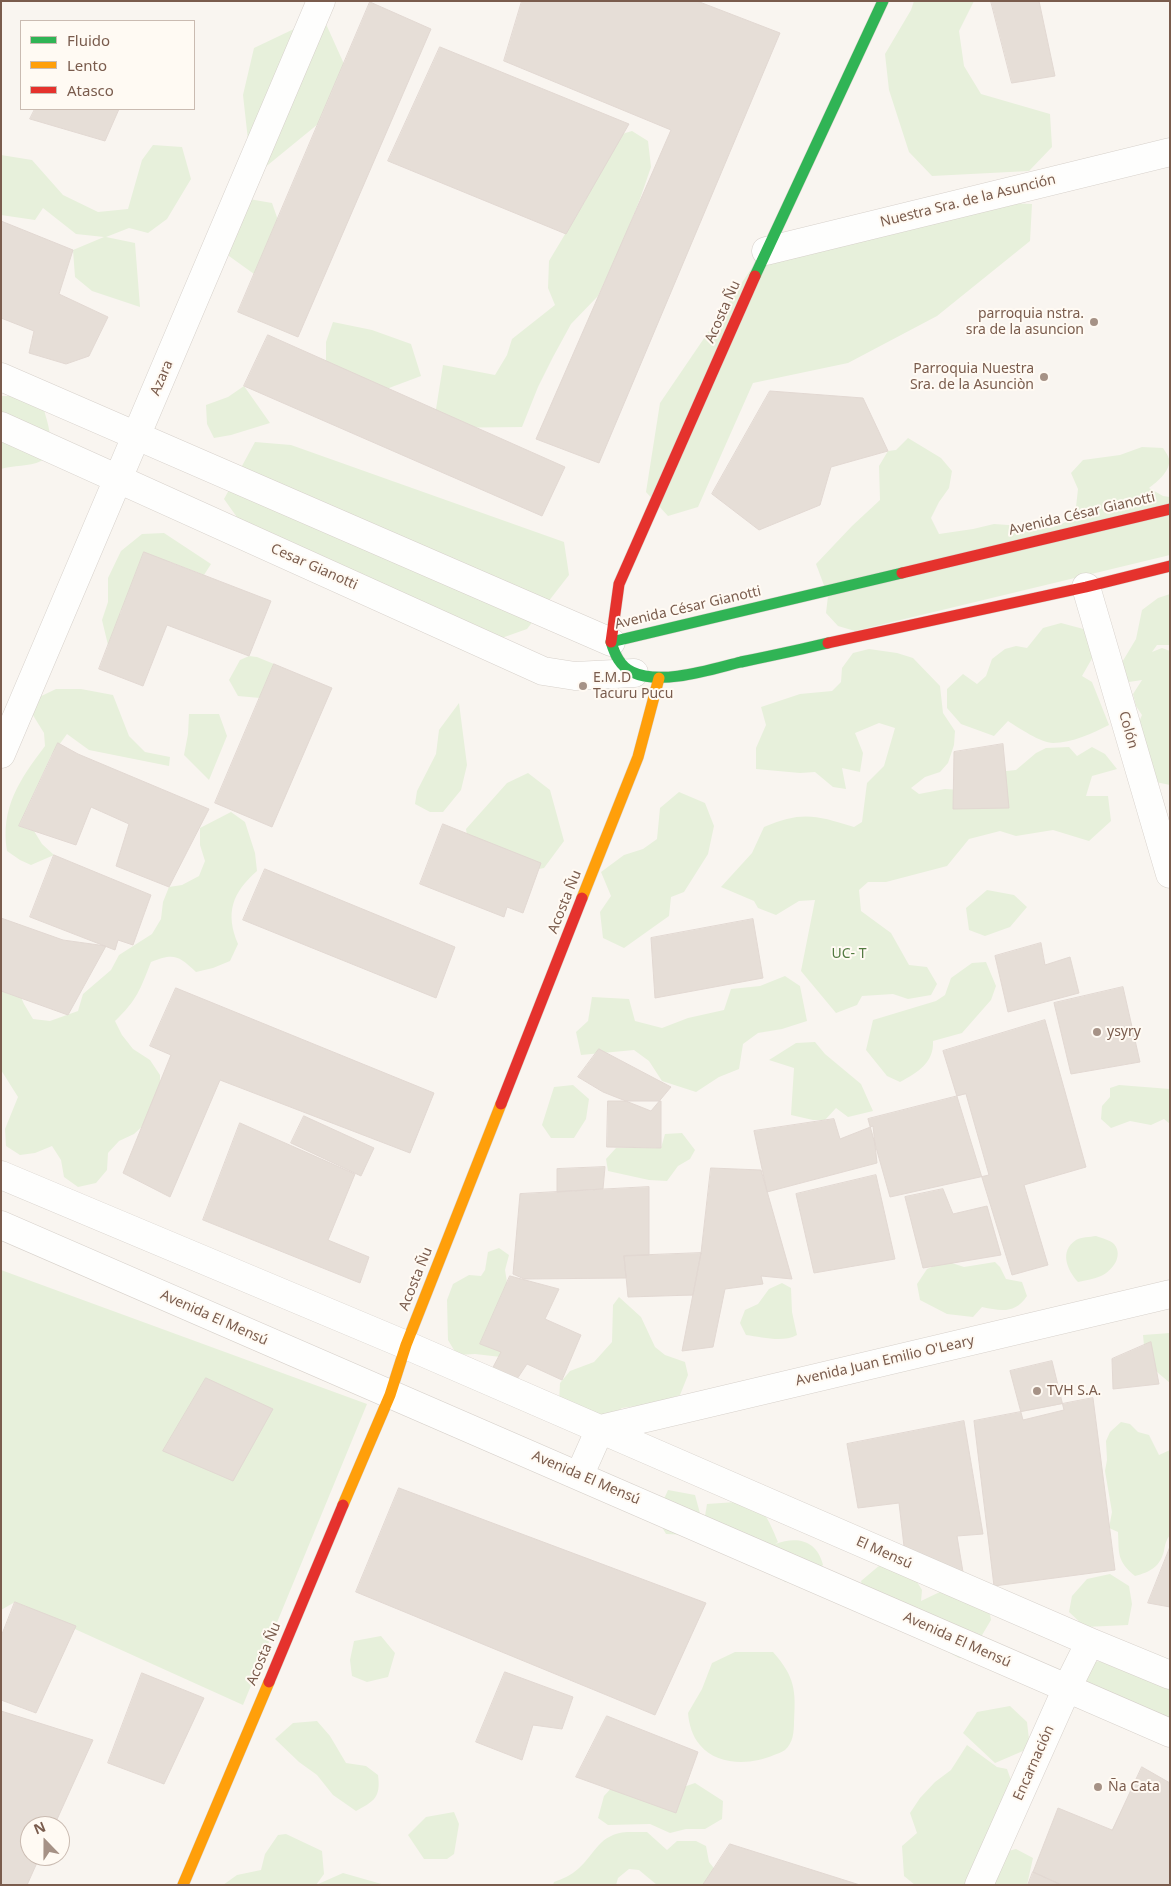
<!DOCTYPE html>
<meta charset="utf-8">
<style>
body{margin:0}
#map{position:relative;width:1171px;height:1886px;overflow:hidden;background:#f9f5f0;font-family:"Noto Sans",sans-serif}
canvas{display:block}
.frame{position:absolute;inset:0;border:2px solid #7a5c4d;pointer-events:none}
.legend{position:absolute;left:20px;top:20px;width:175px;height:90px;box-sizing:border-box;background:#fffaf3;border:1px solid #cabbb1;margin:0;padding:6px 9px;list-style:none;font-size:15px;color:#7a5c4d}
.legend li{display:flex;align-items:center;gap:10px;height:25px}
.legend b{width:25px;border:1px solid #cabbb1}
.north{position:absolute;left:20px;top:1816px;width:50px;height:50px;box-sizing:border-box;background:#fffaf3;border:1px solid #cabbb1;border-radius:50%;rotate:338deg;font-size:14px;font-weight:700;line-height:20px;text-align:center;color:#7a5c4d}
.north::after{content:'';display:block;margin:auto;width:18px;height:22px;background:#a69286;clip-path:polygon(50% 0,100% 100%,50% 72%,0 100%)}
</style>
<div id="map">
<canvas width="1171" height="1886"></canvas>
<div class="frame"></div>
<ul class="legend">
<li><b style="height:6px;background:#30b455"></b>Fluido</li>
<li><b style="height:6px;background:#ff9f0a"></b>Lento</li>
<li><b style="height:6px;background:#e5322d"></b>Atasco</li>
</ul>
<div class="north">N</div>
</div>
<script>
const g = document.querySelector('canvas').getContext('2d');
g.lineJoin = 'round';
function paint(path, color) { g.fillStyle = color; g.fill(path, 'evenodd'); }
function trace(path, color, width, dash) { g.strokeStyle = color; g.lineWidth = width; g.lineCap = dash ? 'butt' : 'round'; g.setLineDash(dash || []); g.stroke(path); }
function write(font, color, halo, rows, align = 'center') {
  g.font = font + ' "Noto Sans",sans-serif'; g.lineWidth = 4; g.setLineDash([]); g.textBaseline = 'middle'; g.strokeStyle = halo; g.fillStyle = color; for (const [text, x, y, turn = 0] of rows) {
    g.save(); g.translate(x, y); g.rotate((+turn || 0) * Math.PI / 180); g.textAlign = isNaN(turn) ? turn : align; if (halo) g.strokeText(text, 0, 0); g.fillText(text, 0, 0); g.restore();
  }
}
paint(new Path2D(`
 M914 1H974L959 31 964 66 981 94 1050 114 1052 147 1029 171 932 176 909 152 889 90 885 54 911 10Z
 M326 24 344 64 318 124 263 169 251 167 243 95 254 48 296 28Z
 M632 131 648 141 651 167 640 199 621 247 598 296 571 324 553 357 538 387 522 427 433 428 443 365 495 375 507 355 512 339 555 305 548 288 549 261 586 199 612 137Z
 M153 145 182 147 191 179 167 219 148 233 129 228 106 237 135 243 140 307 92 291 75 277 73 250 104 237 76 234 43 208 35 220 1 215V155L32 160 63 195 98 212 128 209 142 160Z
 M249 199 272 203 286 243 254 274 229 256 231 214Z
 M928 200 1032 204 1030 241 937 316 848 363 753 383 698 507 668 516 646 492 660 403 760 256Z
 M333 322 372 330 411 344 421 376 389 388H352L326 361V342Z
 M244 386 270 423 231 435 214 438 207 424 206 405 228 397Z
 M1 396H18L44 410C48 424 58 453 41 461 29 467 13 465 1 469Z
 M908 438 941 458 952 471 949 488 939 502 931 518 939 534 973 529 994 524 1051 528 1066 522 1076 507 1078 489 1071 473 1083 460 1120 455 1142 447 1163 448C1165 451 1168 455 1169 459 1171 471 1157 482 1149 488L1163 496 1170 497V555L855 631 838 626 826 613 828 596 816 564 852 526 880 500 879 466 888 451 896 450Z
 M255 442 291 445 564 542 569 575 527 629 496 640 264 555 224 499Z
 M164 533 211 564 204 575 170 562 131 596 120 612 125 635 108 645 102 620 108 602V578L121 551 142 534Z
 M1170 594V645H1157L1152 652 1162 648 1170 651V785L1151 781 1134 734 1142 715 1136 706 1133 694 1142 680 1129 682 1124 674 1121 664 1136 639 1142 610 1158 598Z
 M1061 623 1091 631 1094 655 1082 676 1092 682 1109 725C1093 733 1072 743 1053 743 1041 743 1019 728 1008 721L994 736 961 724 947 708V689L963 674 977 684 986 676 992 659 1005 649 1016 646 1027 648 1043 628Z
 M869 649 897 653 913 658 940 686 943 713 955 731 954 745 948 763 940 772 925 777 911 788 919 794 945 789 962 790 997 772 1016 770 1036 753 1046 748 1069 747 1077 756 1092 747 1105 754 1117 769 1092 776 1086 796H1108L1111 821 1089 841 1053 830 1016 836 1000 831 969 839 947 866 886 882H868L859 890 861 911 891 933 909 965 927 967 937 984 931 995 908 999 893 994 862 996 857 1005 836 1013 801 971 815 900 799 901 776 915 758 908 754 901 721 887 752 853 764 827C801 811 816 815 854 827L862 822 867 783 884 766 895 728 879 723 855 733 863 753 860 772 842 768 846 789 833 787 815 772 800 773 756 769V748L766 725 761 707 800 694 832 691 841 682 842 668 853 653Z
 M249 656 257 657 274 664 276 682 260 698 238 696 229 680 240 660Z
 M56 689H81L113 695 129 736 145 752 170 757 169 766 89 750 67 734 51 756 19 826 34 831 42 844 54 855 31 865 20 860 7 851C0 808 20 779 45 746L44 733 31 712 33 700Z
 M459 703 467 765 461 790 443 812H430L415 804 417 791 436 754 439 730Z
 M189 714H219L227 736 209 780 184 755 188 734Z
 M528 773 550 790 564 841 544 868 509 875 472 869 466 829 507 783Z
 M679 792 705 803 714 826 708 854 684 892 671 897 669 916 624 948 603 938 600 912 611 896 601 872 624 855 643 849 657 839 660 808Z
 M231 812 245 822 255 853 257 871C232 893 225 913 238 944L230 961 213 968 196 972C178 955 174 953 151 962 140 990 137 1000 115 1021L122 1035 133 1049 150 1060 160 1075V1092L147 1122 134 1134 119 1141 108 1153 107 1170 96 1183 78 1187 64 1177 61 1160 52 1146 35 1153 20 1155 6 1146 5 1129 18 1097 1 1070V984L17 988 24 1004 33 1019 50 1021 78 1011 83 994 111 970 119 955 152 934 161 919 163 902 169 887 182 885 199 876 205 861 200 845V828Z
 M987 890 1014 895 1027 907 1010 927 985 936 969 930 966 908Z
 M986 962 996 986 991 1000 962 1033 933 1041C934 1063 918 1072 900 1082L887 1076 866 1050 873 1020 936 1001 945 995 951 978 972 963Z
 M785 976 800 986 807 1021 782 1029 758 1033 743 1044 739 1069 719 1077 696 1092 662 1081 649 1061 634 1050 581 1055 576 1032 588 1021 592 997 629 999 635 1021 662 1028 688 1018 724 1010 731 989 760 986Z
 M815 1042 825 1054 861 1084 873 1111 848 1117 836 1108 825 1120H813L791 1115 794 1068 769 1060 796 1043Z
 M573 1085 589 1099 586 1119 574 1138H551L542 1125 554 1087Z
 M1119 1085 1170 1089V1124L1164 1119 1151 1125 1130 1121 1111 1128 1101 1119 1102 1106 1110 1097V1088Z
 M682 1133 695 1150 690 1159 678 1166 667 1181 649 1180 608 1171 606 1159 616 1148H661L665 1134Z
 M1096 1236C1101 1238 1110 1240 1114 1244 1124 1256 1112 1271 1101 1276 1094 1279 1086 1280 1078 1282 1067 1270 1059 1251 1076 1240 1081 1237 1090 1237 1096 1236Z
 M499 1248 509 1255 505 1270 508 1288 501 1336V1357L475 1354 457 1355 448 1340 447 1300 453 1284 469 1275 481 1276 485 1270 488 1252Z
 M946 1261 964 1267 995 1262 1000 1267 1006 1279 1022 1282 1027 1296C1015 1314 1001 1311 982 1307L973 1317 947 1314 920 1300 917 1284 927 1269Z
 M1 1270 367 1404 243 1705 15 1602 1 1610Z
 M782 1283 791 1288 792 1312 797 1335C782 1343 762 1337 746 1335L740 1323 745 1310 758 1304 769 1289Z
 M619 1297 641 1317 655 1347 665 1355 685 1362 688 1375 680 1395 651 1404 622 1408 607 1419 559 1402 560 1383 570 1371 594 1362 612 1342 613 1305Z
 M1170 1333V1383L1157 1372 1145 1356 1143 1335Z
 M1121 1422 1130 1424 1138 1432 1149 1435 1159 1455 1170 1450V1535C1166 1540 1165 1545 1164 1551 1160 1567 1150 1572 1135 1576 1117 1561 1119 1554 1118 1532L1109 1528 1112 1512 1105 1471 1107 1460 1106 1441 1110 1432Z
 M668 1490 695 1495 701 1517 689 1535 666 1534 656 1517Z
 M750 1501C765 1508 772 1528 778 1542L775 1544C797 1536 817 1540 823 1565L801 1584 785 1582 766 1564 705 1516 707 1504Z
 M880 1565 911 1572 922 1590 921 1601 944 1590 985 1588 991 1620 969 1657 959 1658 921 1637 864 1594 861 1581Z
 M1110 1574 1129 1586 1132 1604 1128 1625 1085 1627 1069 1612 1072 1596 1087 1579Z
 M381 1636 395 1653 388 1677 367 1682 352 1676 350 1660 354 1641Z
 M1143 1650 1159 1655 1170 1670V1739L1085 1681 1084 1664 1111 1659Z
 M735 1652H773C795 1677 796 1690 794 1722 794 1732 793 1743 785 1750 782 1752 777 1754 774 1755 752 1765 717 1766 700 1745 692 1736 689 1724 688 1713L702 1689 712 1663Z
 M1010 1706 1027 1722 1030 1748 995 1763 963 1733 977 1712Z
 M317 1721 330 1736 346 1763 366 1766 378 1775C381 1798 374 1801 356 1811L333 1795 317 1775 299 1762 275 1739 293 1723Z
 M967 1745 997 1767 1007 1769 1017 1797 985 1857 1016 1849 1033 1858 1027 1885H915L904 1876 902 1846 917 1833 910 1813 920 1798 935 1782 951 1770Z
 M695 1783 723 1801 722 1819 705 1829H686L670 1833 650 1824 608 1825 598 1818 604 1796 615 1784 672 1791Z
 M454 1812 459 1824 454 1854 447 1859H424L408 1835 426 1817Z
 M627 1832H647L667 1850 677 1841H696L706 1846 709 1862 721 1877 714 1885H657L639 1870 629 1869 618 1878 616 1885H553L554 1882C563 1879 571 1875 578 1869 596 1853 599 1834 627 1832Z
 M286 1834 322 1851 324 1874 316 1885 343 1873 385 1885H223L237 1875 261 1870 265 1854 278 1835Z`), '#e7f0db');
const building = new Path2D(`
 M522 1H697L780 33 599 463 536 439 671 130 504 61Z
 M991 1H1039L1055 76 1012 83Z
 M370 2 431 29 298 337 238 312Z
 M440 47 629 124 566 234 388 161Z
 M35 109H119L105 141 30 119Z
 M1 221 73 250 59 294 108 317 89 356 66 364 29 353 34 331 1 318Z
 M268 335 565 467 542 516 244 386Z
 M770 391 863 398 888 451 831 467 820 505 759 530 712 494Z
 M144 552 271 601 249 656 167 625 143 686 99 669Z
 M274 664 332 688 272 827 215 803Z
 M58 743 78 754 209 809 169 887 116 866 129 824 91 807 76 845 19 826Z
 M1003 744 1009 808 953 809 954 752Z
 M443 824 541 863 523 913 507 907 504 917 420 884Z
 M54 855 151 895 133 945 118 940 115 950 30 917Z
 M265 869 455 947 436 998 243 920Z
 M1 918 63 940 106 946 68 1015 1 991Z
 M753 919 763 978 655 998 651 938Z
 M1041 943 1045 965 1070 957 1079 993 1008 1012 995 956Z
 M1123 987 1140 1062 1071 1074 1054 1003Z
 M176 988 434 1093 410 1153 220 1080 170 1197 123 1173 171 1055 150 1046Z
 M1045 1020 1086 1167 1024 1185 1048 1265 1012 1275 943 1051Z
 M599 1049 671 1087 651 1111 603 1092 578 1077Z
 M966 1094 989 1175 890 1197 868 1119Z
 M608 1101H661V1148L607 1147Z
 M304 1116 374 1148 361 1176 291 1143Z
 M834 1119 840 1139 873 1126 877 1163 767 1192 754 1131Z
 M240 1123 355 1174 328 1240 369 1257 360 1283 203 1220Z
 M605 1167 603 1189 557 1192V1169Z
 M711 1168 761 1170 792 1279 761 1276 763 1284 725 1289 713 1347 682 1351 701 1253Z
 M876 1175 895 1259 814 1273 796 1194Z
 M649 1187V1255L624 1256 626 1278 524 1279 513 1274 520 1194Z
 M943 1189 953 1214 987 1206 1001 1255 923 1268 905 1197Z
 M701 1253 693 1295 628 1297 624 1256Z
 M510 1276 559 1289 545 1319 581 1335 562 1380 527 1364 515 1382 491 1371 501 1352 480 1344Z
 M1151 1342 1159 1384 1113 1389 1112 1359Z
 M1052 1361 1064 1410 1023 1420 1010 1371Z
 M206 1378 273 1409 233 1481 163 1451Z
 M1093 1398 1115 1570 994 1586 974 1421Z
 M964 1421 983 1534 957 1536 963 1572 905 1555 899 1503 858 1508 847 1444Z
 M399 1488 706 1603 655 1715 356 1592Z
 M1170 1547V1607L1148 1603Z
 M15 1602 76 1626 36 1713 1 1700V1637Z
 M505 1672 573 1697 562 1729 533 1725 522 1760 476 1742Z
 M142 1673 204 1698 164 1784 108 1763Z
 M1 1711 93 1740 54 1826H30V1856H40L27 1885H1Z
 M607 1716 698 1752 676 1813 576 1777Z
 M1142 1767 1170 1783V1885H1062L1033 1872 1058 1808 1112 1830Z
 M730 1844 860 1885H703Z
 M1033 1872 1061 1885H1028Z`);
paint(building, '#e6ded7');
trace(building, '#e2d8d2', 1);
const street = new Path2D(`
 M766 251 1170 152
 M1 377 611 642
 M1 426 543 671 575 676 634 673
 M1086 587 1170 874
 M1 754 321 1
 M1 1175 406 1345 1090 1642 1170 1675
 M1 1225C390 1395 781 1561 1170 1733
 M600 1429 1170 1294
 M580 1474 600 1429
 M979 1885 1067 1688 1090 1642`);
const fast = new Path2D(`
 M755 276 883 1
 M611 642C615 655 620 666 632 672 661 686 712 669 741 662 770 656 799 650 828 643
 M611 642 902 573`);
const slow = new Path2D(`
 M582 898 638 757 659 678
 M343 1505 390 1395 406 1345 501 1104
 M183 1885 269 1682`);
const jam = new Path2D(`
 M902 573 1170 509
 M611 642 619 584 755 276
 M828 643 1086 587 1170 566
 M501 1104 582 898
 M269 1682 343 1505`);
trace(street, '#d7d1cb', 29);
trace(fast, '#d9d2cb', 12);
trace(slow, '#d9d2cb', 12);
trace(jam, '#d9d2cb', 12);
trace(street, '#fefefd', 28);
trace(fast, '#30b455', 11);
trace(slow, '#ff9f0a', 11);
trace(jam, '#e5322d', 11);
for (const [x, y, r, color] of [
 [1094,322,5,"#a69286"],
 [1044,377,5,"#a69286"],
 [583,686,5,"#a69286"],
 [1097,1032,5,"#a69286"],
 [1037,1391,5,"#a69286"],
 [1098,1787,5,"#a69286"]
]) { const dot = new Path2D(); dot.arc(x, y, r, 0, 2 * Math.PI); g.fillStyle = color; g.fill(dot); trace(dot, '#fffaf3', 2); }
write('14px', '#7a5c4d', '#fffaf3', [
 ["Nuestra Sra. de la Asunción",968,201,-14],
 ["Acosta Ñu",723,312,-66],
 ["Azara",162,378,-67],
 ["Avenida César Gianotti",1082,514,-13],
 ["Cesar Gianotti",314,567,24],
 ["Avenida César Gianotti",688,608,-13],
 ["Colón",1128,730,74],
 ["Acosta Ñu",565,902,-68],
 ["Acosta Ñu",416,1279,-68],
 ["Avenida El Mensú",214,1318,24],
 ["Avenida Juan Emilio O'Leary",885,1361,-13],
 ["Avenida El Mensú",586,1478,23],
 ["El Mensú",884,1553,24],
 ["Avenida El Mensú",957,1640,24],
 ["Acosta Ñu",264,1654,-67],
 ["Encarnación",1034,1763,-66]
]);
write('14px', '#7a5c4d', '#fffaf3', [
 ["parroquia nstra.",1084,314,"right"],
 ["sra de la asuncion",1084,330,"right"],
 ["Parroquia Nuestra",1034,369,"right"],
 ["Sra. de la Asunciòn",1034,385,"right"],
 ["E.M.D",593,678],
 ["Tacuru Pucu",593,694],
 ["ysyry",1107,1032],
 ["TVH S.A.",1047,1391],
 ["Ña Cata",1108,1787]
], 'left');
write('14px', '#537a41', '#fffaf3', [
 ["UC- T",849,954]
]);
</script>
